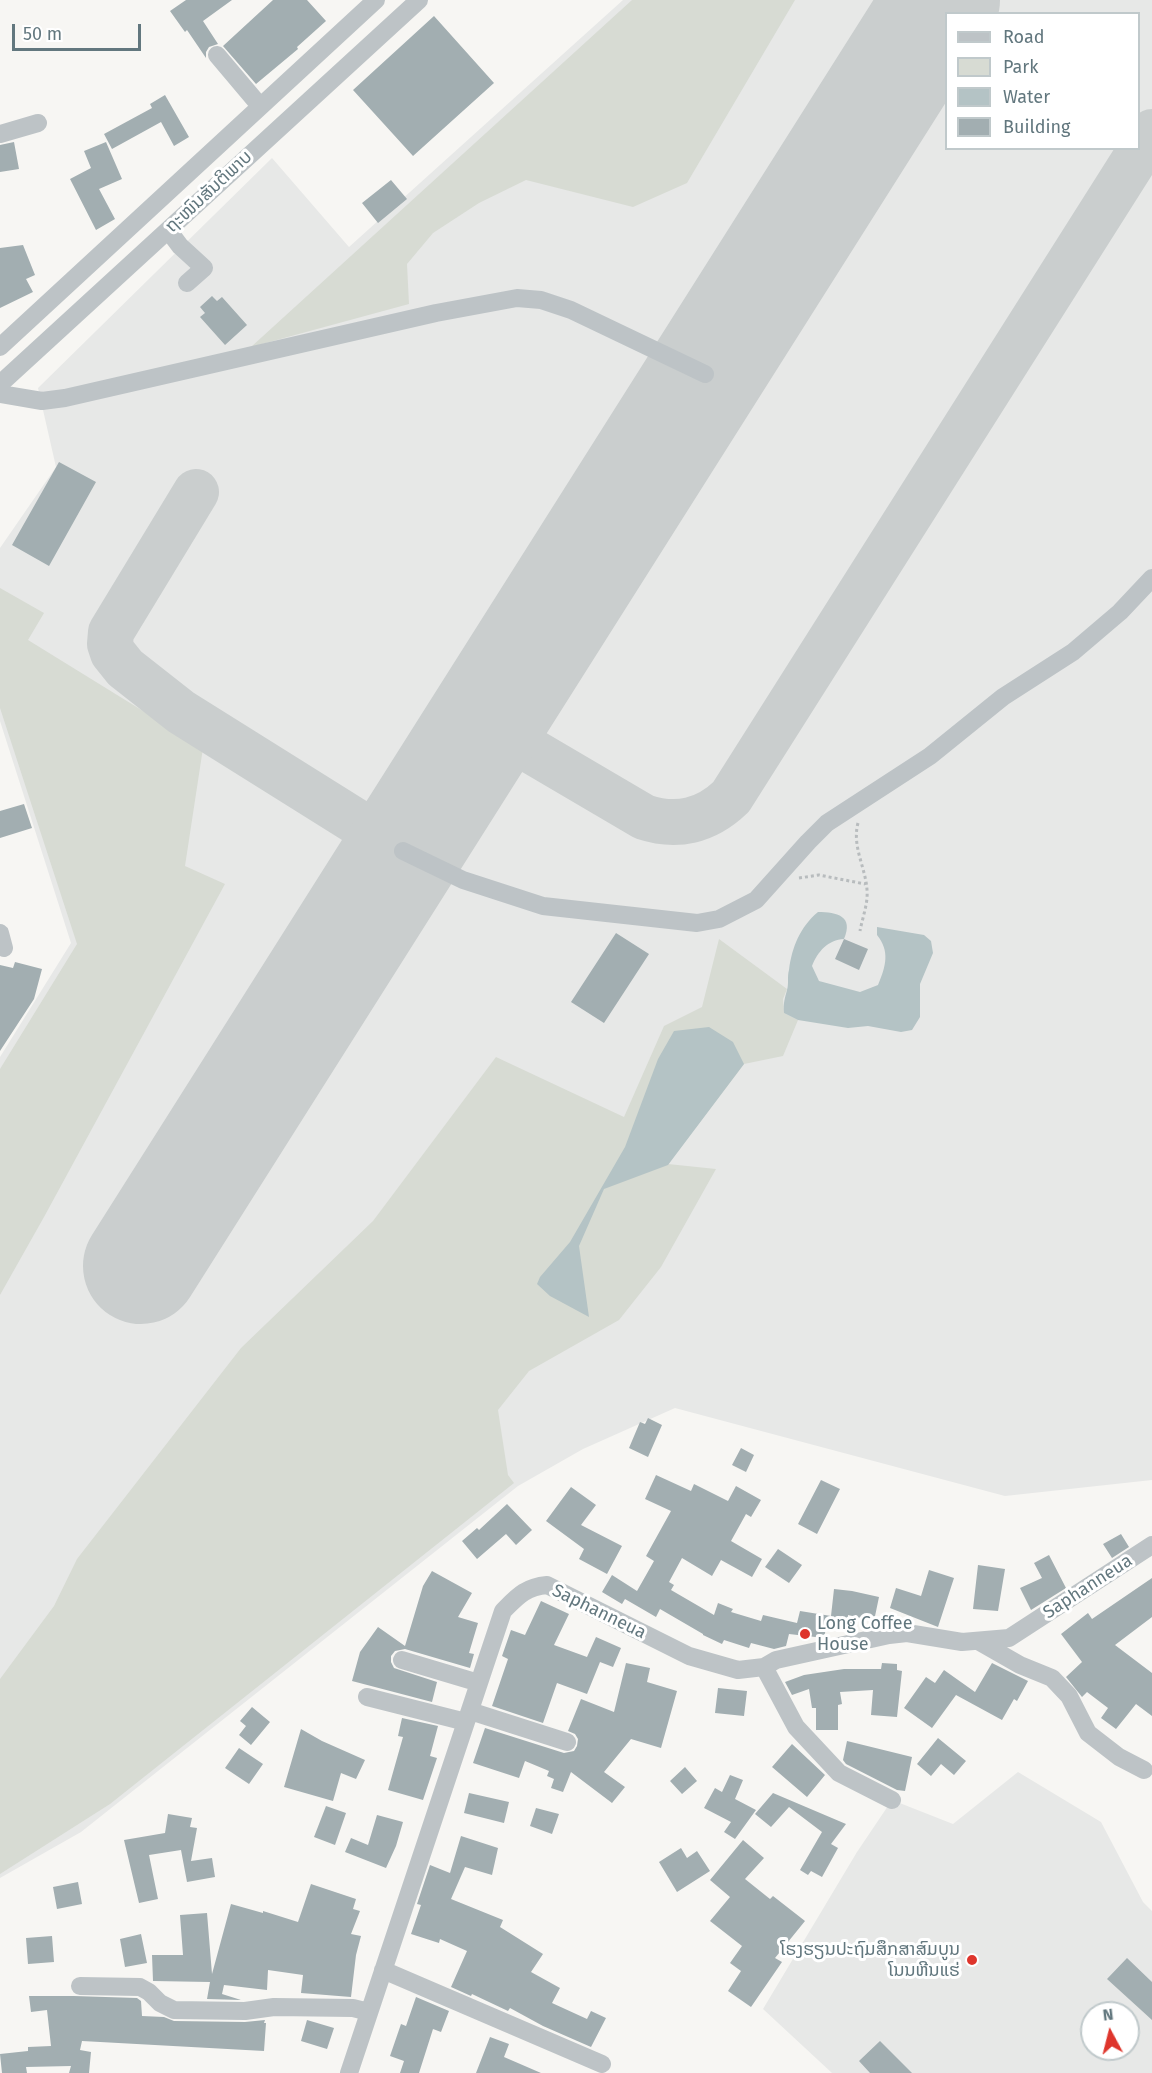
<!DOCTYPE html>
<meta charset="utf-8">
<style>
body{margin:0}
#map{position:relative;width:1152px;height:2073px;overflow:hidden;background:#f7f6f3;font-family:"Fira Sans",sans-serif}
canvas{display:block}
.legend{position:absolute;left:945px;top:12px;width:195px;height:138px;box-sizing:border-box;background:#fff;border:2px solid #c0c9cb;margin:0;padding:8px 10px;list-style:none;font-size:18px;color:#62777e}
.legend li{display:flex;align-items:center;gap:12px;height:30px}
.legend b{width:30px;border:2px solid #c0c9cb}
.north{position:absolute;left:1080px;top:2001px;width:60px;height:60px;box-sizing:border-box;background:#fff;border:2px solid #c0c9cb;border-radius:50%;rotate:353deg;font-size:16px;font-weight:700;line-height:24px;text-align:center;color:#62777e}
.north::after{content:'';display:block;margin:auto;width:21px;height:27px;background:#de352c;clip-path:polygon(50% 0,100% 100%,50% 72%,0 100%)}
.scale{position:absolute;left:12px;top:24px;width:129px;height:27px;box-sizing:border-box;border:3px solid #62777e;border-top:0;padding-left:8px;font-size:18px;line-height:21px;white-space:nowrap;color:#62777e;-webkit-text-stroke:4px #fff;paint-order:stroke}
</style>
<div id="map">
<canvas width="1152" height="2073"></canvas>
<ul class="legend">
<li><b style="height:8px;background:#bdc3c6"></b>Road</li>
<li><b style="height:16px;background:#d7dbd3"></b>Park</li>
<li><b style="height:16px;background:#b4c3c5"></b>Water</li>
<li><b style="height:16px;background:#a2aeb1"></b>Building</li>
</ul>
<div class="north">N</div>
<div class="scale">50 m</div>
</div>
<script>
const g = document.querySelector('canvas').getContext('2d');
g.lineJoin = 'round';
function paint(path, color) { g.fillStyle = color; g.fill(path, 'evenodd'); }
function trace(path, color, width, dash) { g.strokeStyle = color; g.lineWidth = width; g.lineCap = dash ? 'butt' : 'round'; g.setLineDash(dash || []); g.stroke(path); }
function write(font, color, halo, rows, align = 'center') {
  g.font = font + ' "Fira Sans","Noto Sans Lao",sans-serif'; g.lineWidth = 6; g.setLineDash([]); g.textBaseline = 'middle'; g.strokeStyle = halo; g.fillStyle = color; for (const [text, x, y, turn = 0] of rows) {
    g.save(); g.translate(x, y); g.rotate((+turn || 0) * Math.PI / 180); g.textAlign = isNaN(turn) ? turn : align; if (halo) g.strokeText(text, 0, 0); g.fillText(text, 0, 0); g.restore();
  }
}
paint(new Path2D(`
 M623 0H1152V1480L1005 1496 675 1408 583 1449 518 1486 81 1832 0 1878V1057L71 943 0 721V548L56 467 38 388 272 158 349 247ZM946 14H1138V148H946Z
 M1018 1772 1101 1822 1143 1902 1152 1911V2073H832L763 2009 857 1852 892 1800 953 1824ZM1092 2013H1128V2049H1092Z`), '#e7e8e7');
paint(new Path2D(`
 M632 0H795L687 183 633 207 526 180 479 203 433 233 407 264 409 304 251 347Z
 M0 588 44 613 28 640 203 748 185 866 225 884 44 1217 0 1295V1069L77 944 0 708Z
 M719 939 787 989 783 999 784 1013 798 1020 783 1056 744 1064 668 1164 716 1169 661 1267 619 1320 529 1371 498 1410 508 1475 514 1483 110 1804 0 1874V1679L54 1606 77 1559 241 1348 373 1221 496 1057 624 1117 664 1026 702 1007Z`), '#d7dbd3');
paint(new Path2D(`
 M818 912C837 912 854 916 844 939 828 940 818 951 812 966L819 981 860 992 878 985C886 966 890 951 877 935V927L924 935 931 941 933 953 920 984V1017L912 1030 901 1032 868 1026 848 1028 798 1020 784 1013C783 1003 785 998 787 990 789 983 787 977 789 970 792 947 800 927 818 912Z
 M709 1027 733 1042 744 1064 668 1165 604 1189 579 1246 589 1317 550 1296 537 1284 540 1277 570 1242 625 1147 658 1059 674 1031Z`), '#b4c3c5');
trace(new Path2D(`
 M196 492 111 632 110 644 113 653 125 668 181 712 403 851
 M484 723 644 817C677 828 706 821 731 797L1152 132`), '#cacece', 46);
trace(new Path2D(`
 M141 1266 942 0`), '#cacece', 116);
paint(new Path2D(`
 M186 0H232L203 21 218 44 209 47 206 52V58L187 30 185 32 170 11Z
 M273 0H307L326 21 297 47 298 49 256 84 223 46Z
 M434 16 494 83 413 156 353 90Z
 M165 95 189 137 174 146 161 122 112 149 104 134 152 108 150 104Z
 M14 142 19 169 0 172V145Z
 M106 142 122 179 99 189 115 219 96 230 70 179 91 168 84 151Z
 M391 180 407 199 378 223 362 203Z
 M23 245 35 275 26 279 33 292 0 308V248Z
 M212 296 217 301 222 297 247 325 225 345 200 317 205 313 200 307Z
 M59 462 96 482 49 566 12 545Z
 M24 804 32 828 0 838V811Z
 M616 933 649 954 604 1023 571 1002Z
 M844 939 868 949 859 970 835 959Z
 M15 962 42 969 34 999 0 1051V965L13 968Z
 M648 1418 662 1425 648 1457 629 1448 640 1422 645 1424Z
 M741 1448 754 1455 746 1472 732 1465Z
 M656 1475 691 1491 694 1484 728 1501 736 1486 761 1500 751 1517 746 1514 731 1541 762 1559 752 1577 721 1560 712 1576 682 1558 669 1582 674 1585 671 1590 714 1615 718 1603 733 1609 731 1612 761 1621 763 1615 797 1623 800 1611 831 1616 834 1589 852 1591 879 1597 874 1621 848 1615V1618L857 1620 855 1631 826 1628 824 1638 789 1634 786 1646 774 1649 751 1643 749 1648 724 1640 722 1644 703 1635V1634L660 1609 656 1617 625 1599 622 1604 602 1592 612 1575 637 1591 654 1561 646 1556 671 1511 645 1499Z
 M821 1480 840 1489 817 1534 798 1524Z
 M571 1487 596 1505 581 1525 622 1546 607 1574 579 1559 584 1549 546 1521Z
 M507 1504 532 1530 516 1545 506 1534 477 1559 462 1541 477 1528 479 1530Z
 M1121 1534 1129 1547 1112 1558 1103 1544Z
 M778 1549 802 1565 789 1583 765 1567Z
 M1049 1555 1066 1588 1031 1610 1020 1588 1042 1578 1034 1563Z
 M978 1565 1005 1569 998 1611 973 1609Z
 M929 1570 954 1578 938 1627 890 1608 896 1588 921 1596Z
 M432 1571 472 1593 458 1617 478 1623 469 1653 474 1654 470 1668 405 1649 395 1651 391 1656V1662L394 1668 437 1682 432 1702 352 1681 360 1652 378 1627 405 1646 423 1586Z
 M1152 1578V1617L1115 1645 1152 1673V1716L1136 1704 1116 1729 1101 1718 1108 1708 1087 1692 1082 1697 1066 1677 1082 1662 1061 1634 1088 1613 1092 1619Z
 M541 1601 569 1614 554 1645 587 1657 596 1637 621 1648 613 1667 600 1662 587 1694 557 1683 543 1723 492 1706 508 1659 502 1656 511 1630 525 1635Z
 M626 1663 650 1668 647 1682 677 1691 661 1748 631 1739 604 1772 625 1787 612 1803 571 1772 563 1792 551 1788 554 1779 547 1776 549 1771 525 1761 519 1778 473 1763 485 1728 564 1753 574 1751 577 1746 578 1739 575 1734 568 1731 581 1699 614 1712Z
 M882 1663 897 1664V1670L902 1671 897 1717 871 1715 873 1690 840 1692 842 1704 838 1705V1730H816V1708H812L809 1689 792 1695 785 1682 804 1675 844 1669H881Z
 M992 1663 1028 1681 1017 1701 1014 1699 1002 1720 956 1695 932 1728 904 1708 926 1677 935 1683 944 1670 975 1692Z
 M718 1688 747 1691 744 1716 715 1713Z
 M252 1707 270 1722 251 1745 239 1735 246 1726 240 1721Z
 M402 1718 438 1726 430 1756 437 1758 423 1800 388 1790 403 1737 398 1736Z
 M301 1729 322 1741 365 1760 356 1779 341 1773 333 1801 284 1787Z
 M938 1738 966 1761 954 1775 941 1764 931 1776 917 1764Z
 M847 1741 912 1757 905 1791 897 1790 846 1764 843 1760Z
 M792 1744 825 1775 807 1797 772 1767Z
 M239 1748 263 1764 249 1784 225 1768Z
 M685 1767 697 1781 682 1794 670 1781Z
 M730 1775 743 1780 735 1799 756 1810 735 1839 724 1832 731 1822 704 1808 715 1788 722 1792Z
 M469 1793 509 1802 504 1823 464 1813Z
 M773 1793 846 1824 831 1844 838 1848 822 1877 811 1871 808 1875 800 1870 822 1832 789 1807 771 1827 755 1814Z
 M326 1806 346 1813 335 1845 314 1837Z
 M536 1808 559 1814 552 1834 530 1826Z
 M168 1814 192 1818 190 1827 197 1828 191 1861 212 1858 215 1877 187 1882 181 1850 149 1855 158 1899 139 1903 124 1840 165 1833Z
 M377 1815 403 1822 396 1846 386 1868 345 1852 351 1838 368 1845Z
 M461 1836 498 1848 492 1875 465 1867 451 1899 503 1920 500 1927 543 1954 531 1972 560 1988 552 2003 587 2019 591 2011 606 2018 591 2047 543 2026 510 2008 508 2011 472 1994 471 1996 451 1987 467 1951 440 1939 439 1943 411 1934 421 1905 417 1904 430 1865 450 1873Z
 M743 1840 764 1858 745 1879 770 1899 773 1896 805 1921 775 1958 782 1962 751 2007 728 1991 741 1971 730 1963 742 1946 710 1921 730 1897 710 1880Z
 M681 1848 687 1858 697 1851 710 1871 677 1892 659 1862Z
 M78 1882 82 1904 57 1909 53 1887Z
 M311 1884 356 1899 353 1909 360 1911 351 1934 361 1936 356 1955 351 1997 301 1993 303 1975 268 1970 267 1990 224 1985 222 1994 241 2000 207 1999 210 1982 153 1981 152 1955H183L180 1915 207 1913 212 1974 231 1904 263 1913V1911L298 1922Z
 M141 1934 147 1963 125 1967 120 1939Z
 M52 1936 54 1962 28 1964 26 1938Z
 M1127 1958 1152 1982V2020L1107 1979Z
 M29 1996H74L137 1998 141 2001 142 2016 164 2017 174 2021 245 2022 265 2020 264 2023H266L264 2051 82 2041 80 2050 91 2052 89 2073H69L71 2066 26 2067 27 2073H2L0 2054 28 2051V2047L51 2046 47 2010 31 2012Z
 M416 1997 449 2011 441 2032 433 2029 419 2073H400L404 2061 390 2056 401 2024 406 2026Z
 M307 2020 334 2028 327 2049 301 2041Z
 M490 2037 509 2044 504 2057 541 2073H476Z
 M880 2041 912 2073H870L859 2061Z`), '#a2aeb1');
trace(new Path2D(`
 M858 823C851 849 869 872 867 898 866 909 862 920 860 931
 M799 878 819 875 865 884`), '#b8bcbe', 3, [3, 3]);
trace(new Path2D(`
 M217 55 260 106
 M0 134 38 123
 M168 230 180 246 204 268 187 283
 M0 347 376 0
 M0 384 419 0
 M0 394 42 401 65 398 436 313 517 298 541 300 571 310 705 374
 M403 851 463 880 543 906 697 923 719 919 756 900 808 842 827 823 930 756 1003 697 1073 652 1120 612 1152 578
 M0 933 4 948
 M978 1641 1020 1665 1052 1678 1069 1696 1088 1733 1119 1757 1144 1770
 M402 1660 479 1683
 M764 1667 796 1727 839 1773 892 1800
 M367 1697 466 1722
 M470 1711 567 1742
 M383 1970 602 2064
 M80 1986 140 1987 149 1992 160 2003 174 2010 245 2011 274 2007 353 2008 369 2012
 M349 2073 503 1611C517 1597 525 1587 547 1585L689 1656 738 1670 764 1667 776 1660 889 1635 907 1633 962 1642 1009 1638 1152 1545`), '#bdc3c6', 18);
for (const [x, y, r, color] of [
 [805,1634,6,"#de352c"],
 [972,1960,6,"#de352c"]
]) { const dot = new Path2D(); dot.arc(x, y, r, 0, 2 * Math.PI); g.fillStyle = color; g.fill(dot); trace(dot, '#fff', 2); }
write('18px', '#62777e', '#fff', [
 ["ຖະໜົນສັນຕິພາບ",209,192,-43],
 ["Saphanneua",1088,1587,-33],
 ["Saphanneua",599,1612,26]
]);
write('18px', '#62777e', '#fff', [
 ["Long Coffee",817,1624],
 ["House",817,1645],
 ["ໂຮງຮຽນປະຖົມສຶກສາສົມບູນ",960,1950,"right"],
 ["ໂນນຫີນແຮ່",960,1971,"right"]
], 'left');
</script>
